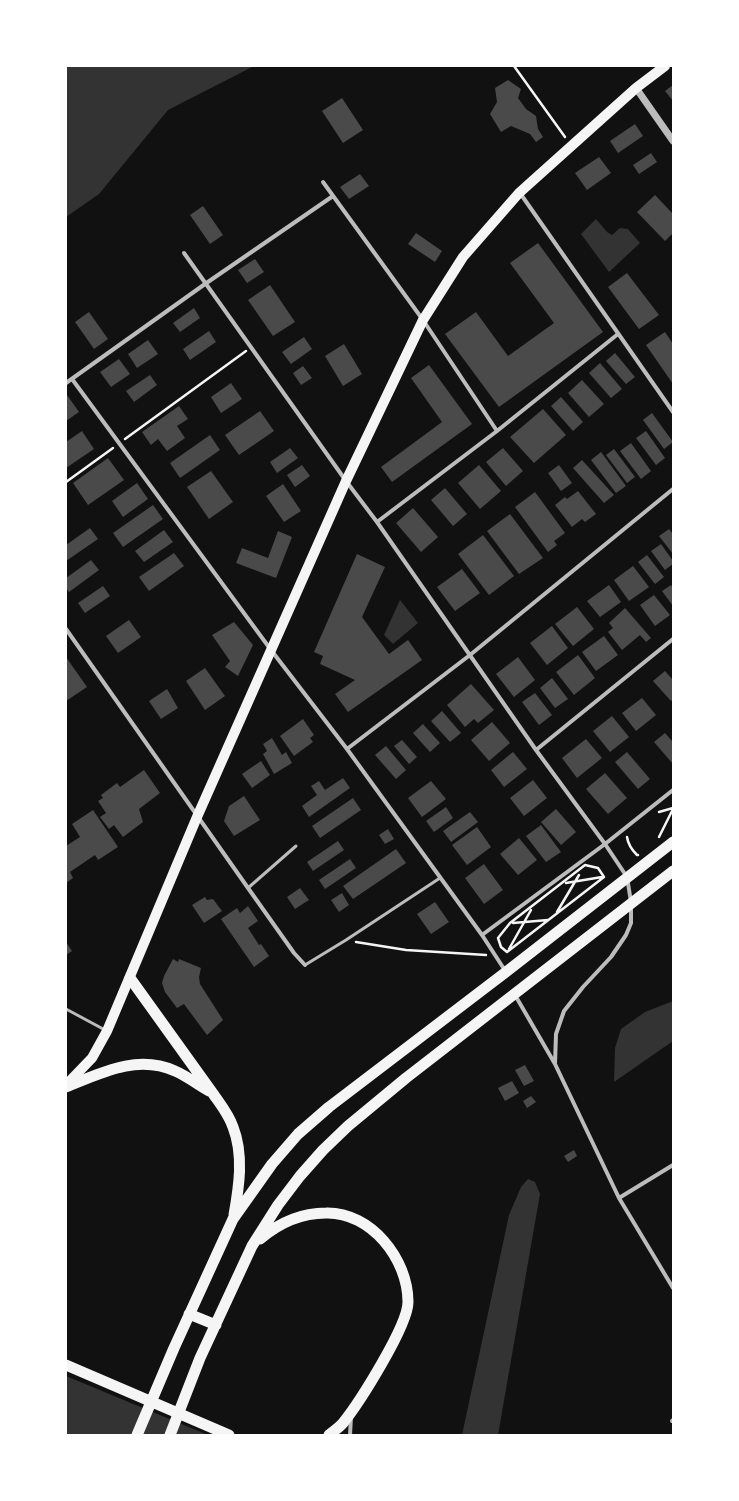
<!DOCTYPE html>
<style>
body{margin:0}
#map{position:relative;width:739px;height:1501px;overflow:hidden;background:#111;font-family:Quicksand,sans-serif}
canvas{display:block}
.frame{position:absolute;inset:0;border:67px solid #fff;pointer-events:none}
</style>
<div id="map">
<canvas width="739" height="1501"></canvas>
<div class="frame"></div>
</div>
<script>
const g = document.querySelector('canvas').getContext('2d');
g.lineJoin = 'round';
function paint(path, color) { g.fillStyle = color; g.fill(path, 'evenodd'); }
function trace(path, color, width, dash) { g.strokeStyle = color; g.lineWidth = width; g.lineCap = dash ? 'butt' : 'round'; g.setLineDash(dash || []); g.stroke(path); }
paint(new Path2D(`
 M66 66H254L168 110 99 194 66 217Z
 M596 219 607 232 612 235 620 228 628 229 640 243 609 272 581 234Z
 M400 600 418 623 393 644 384 635Z
 M673 1001V1041L614 1082 615 1048 621 1029 645 1012Z
 M528 1179 535 1182 540 1194 498 1435H462L509 1215 521 1187Z
 M66 1376 208 1435H66Z`), '#333');
paint(new Path2D(`
 M508 80 521 89 518 98 526 109 536 116 538 129 543 137 536 142 530 134 511 126 501 132 490 114 497 102 495 88Z
 M673 85V101L665 91Z
 M342 98 363 130 343 143 322 111Z
 M635 124 643 136 618 153 610 141Z
 M651 153 657 162 639 174 633 165Z
 M599 157 611 173 587 190 575 173Z
 M360 174 369 186 349 199 340 187Z
 M655 195 673 214V233L665 241 637 212Z
 M203 206 223 235 210 244 190 215Z
 M416 233 442 251 435 262 408 244Z
 M538 243 603 332 499 407 445 334 476 312 508 356 554 323 510 263Z
 M255 259 264 272 247 283 238 270Z
 M627 273 659 315 639 329 608 287Z
 M270 285 295 322 273 336 248 300Z
 M194 308 200 318 180 332 173 323Z
 M89 312 108 339 94 349 75 322Z
 M209 331 216 342 190 360 183 349Z
 M665 332 673 344V384L646 345Z
 M304 337 312 349 291 364 282 352Z
 M148 340 158 354 137 368 128 354Z
 M344 344 362 374 343 386 325 356Z
 M615 353 635 377 626 384 606 361Z
 M119 359 130 374 111 387 100 372Z
 M600 363 622 389 611 398 589 373Z
 M429 365 472 424 392 482 381 467 442 422 411 378Z
 M303 366 312 378 301 385 293 373Z
 M150 375 157 385 134 402 126 391Z
 M582 380 604 404 589 417 568 393Z
 M231 383 242 399 221 413 211 397Z
 M67 395 79 412 66 421V396Z
 M561 397 583 422 573 431 551 406Z
 M179 406 188 419 177 426 185 438 167 451 158 439 151 445 142 432Z
 M543 409 566 435 534 463 510 437Z
 M260 411 274 431 239 455 225 435Z
 M652 413 673 442 664 449 643 420Z
 M82 431 94 449 66 468V442Z
 M646 431 665 458 656 465 636 438Z
 M210 435 220 450 180 478 170 463Z
 M631 443 651 471 641 479 620 451Z
 M290 448 298 458 277 473 270 462Z
 M503 448 523 471 506 486 486 462Z
 M614 449 635 477 627 483 606 455Z
 M601 452 626 486 616 493 591 460Z
 M108 458 124 480 88 505 73 483Z
 M582 460 614 495 604 503 573 468Z
 M302 465 310 476 295 487 287 475Z
 M479 465 501 491 480 509 458 483Z
 M559 465 572 483 561 491 548 473Z
 M211 471 233 502 209 519 187 487Z
 M137 483 148 499 123 517 112 501Z
 M283 484 301 511 284 522 266 496Z
 M445 488 467 514 453 526 431 500Z
 M578 491 596 514 585 522 582 519 572 527 555 505 565 497 567 499Z
 M535 492 565 533 554 541 557 545 548 552 515 507Z
 M153 505 163 519 123 547 113 533Z
 M413 508 438 537 421 552 396 523Z
 M510 514 543 558 519 574 487 531Z
 M90 528 98 539 66 561V545Z
 M669 529 673 534V554L659 536Z
 M164 530 173 542 144 562 135 551Z
 M278 531 292 537 276 578 236 563 242 548 268 558Z
 M483 535 514 576 489 595 458 554Z
 M661 544 673 561V564L665 570 651 551Z
 M174 553 184 566 149 591 139 577Z
 M357 554 385 567 362 617 389 654 408 640 422 660 348 712 335 694 355 680 320 664 323 656 314 652Z
 M647 555 664 577 655 584 638 562Z
 M91 560 99 570 69 592 66 588V578Z
 M633 566 649 587 629 601 614 580Z
 M462 569 480 593 455 611 437 587Z
 M609 585 621 602 600 617 587 601Z
 M671 585 673 588V606L662 591Z
 M103 586 110 596 85 613 78 603Z
 M654 595 670 615 655 626 640 605Z
 M577 607 594 629 573 646 555 624Z
 M625 608 651 638 646 642 640 635 622 650 608 632 613 628 609 623Z
 M129 620 141 637 118 653 106 636Z
 M234 622 253 645 238 676 225 667 230 661 212 635Z
 M552 626 568 648 547 665 530 643Z
 M604 636 618 655 596 671 582 652Z
 M578 655 595 678 574 695 556 672Z
 M66 657 87 687 66 701Z
 M518 657 535 680 514 697 496 674Z
 M205 668 225 696 205 710 186 681Z
 M665 671 673 680V699L671 701 653 681Z
 M552 678 568 699 555 708 540 688Z
 M471 684 494 710 478 723 474 719 465 727 447 705Z
 M167 689 178 708 161 719 149 701Z
 M535 693 552 715 539 725 522 702Z
 M642 698 656 715 636 731 622 713Z
 M442 711 461 733 450 742 431 721Z
 M612 716 629 737 610 752 593 731Z
 M303 719 314 735 310 738 313 742 294 756 280 736Z
 M492 722 510 743 489 761 471 740Z
 M423 724 440 743 430 752 413 733Z
 M665 733 673 742V764L654 742Z
 M272 738 282 755 286 752 292 763 274 774 263 754 267 751 263 744Z
 M586 739 602 758 577 778 562 758Z
 M402 740 417 757 409 764 394 746Z
 M386 746 406 770 396 779 375 755Z
 M513 752 527 769 504 787 491 770Z
 M627 752 650 779 638 789 615 762Z
 M261 761 270 775 252 788 242 774Z
 M144 770 160 793 139 809 143 822 123 837 114 825 109 829 100 817 106 813 98 801 103 798 101 795 117 783 120 787Z
 M605 773 627 798 608 814 586 789Z
 M343 778 350 788 309 817 302 806 317 795 311 786 319 781 325 790Z
 M533 780 547 798 524 816 510 798Z
 M431 781 446 799 422 817 408 798Z
 M244 796 260 820 234 836 224 821 229 806Z
 M353 798 361 810 320 838 312 826Z
 M446 807 453 818 434 832 426 821Z
 M556 809 576 832 561 845 541 822Z
 M93 810 118 847 98 860 95 855 70 872 73 878 66 883V846L80 837 72 824Z
 M470 812 478 822 451 842 443 831Z
 M541 825 561 852 546 862 526 836Z
 M477 827 491 847 467 865 452 845Z
 M388 829 394 839 385 844 379 835Z
 M519 838 537 860 518 875 500 854Z
 M338 841 344 850 313 871 307 862Z
 M396 849 406 863 353 899 343 886Z
 M350 859 356 868 325 889 319 880Z
 M484 864 503 890 484 904 465 878Z
 M300 888 309 900 295 909 287 897Z
 M342 893 349 905 339 912 331 900Z
 M205 897 207 900 213 899 222 911 204 923 192 905Z
 M435 902 449 922 431 934 417 914Z
 M248 906 258 921 248 928 259 945 261 944 269 956 254 967 221 919 237 908 240 913Z
 M66 942 72 951 66 955Z
 M173 959 178 962 179 959 201 968 199 977 200 984 223 1020 207 1035 184 1004 177 1008 165 992 162 983 164 976Z
 M525 1065 534 1081 524 1086 515 1070Z
 M512 1081 519 1093 505 1101 498 1088Z
 M531 1096 536 1102 527 1108 523 1101Z
 M574 1150 577 1156 568 1162 564 1156Z`), '#4a4a4a');
trace(new Path2D(`
 M514 66 565 137
 M125 439 246 351
 M66 482 113 448
 M659 812 673 808
 M627 837C628 844 632 850 637 855H638
 M659 837 673 809
 M585 865 598 868 604 877 507 952 501 947 498 938 510 923Z
 M566 883 602 877
 M557 912 579 875
 M513 923 548 920
 M356 942 406 950 486 955
 M509 949 531 910`), '#f5f5f5', 2.5);
trace(new Path2D(`
 M248 888 296 846
 M305 965 346 940 440 878
 M66 1009 105 1030`), '#bcbcbc', 3);
trace(new Path2D(`
 M323 182 423 320 497 431
 M520 193 673 412
 M184 253 346 481 377 522 536 750 605 844 627 877 631 902V923L626 935 611 957 583 987 564 1011 556 1034 555 1064
 M72 379 271 650 347 749 482 935 506 972
 M66 383 205 284 333 196
 M377 522 497 431 618 334
 M66 629 248 888 294 953 305 965
 M347 749 470 655 673 489
 M536 750 673 639
 M482 935 605 844 673 790
 M515 995 555 1064 619 1198 673 1288
 M619 1198 673 1165
 M672 1421 673 1420
 M350 1435 351 1417`), '#bcbcbc', 4);
trace(new Path2D(`
 M636 88 673 141`), '#bcbcbc', 7);
trace(new Path2D(`
 M66 1085 92 1058 107 1031 197 817 346 481 423 320 463 257 519 193 636 88 665 66`), '#f5f5f5', 10);
trace(new Path2D(`
 M130 978 214 1095C221 1105 229 1115 233 1127 244 1155 239 1187 234 1215
 M66 1087C101 1073 137 1054 175 1071 187 1076 198 1085 209 1091
 M260 1239C279 1223 301 1213 326 1213 371 1212 408 1259 408 1302 408 1326 359 1403 343 1423 339 1428 333 1431 329 1435
 M189 1314 216 1325
 M66 1365 229 1435
 M137 1435 174 1348 233 1219 272 1164 298 1134 329 1107 506 972 673 842
 M170 1435 200 1358 252 1246 278 1205 300 1176 323 1150 348 1126 406 1078 673 871`), '#f5f5f5', 11);
</script>
